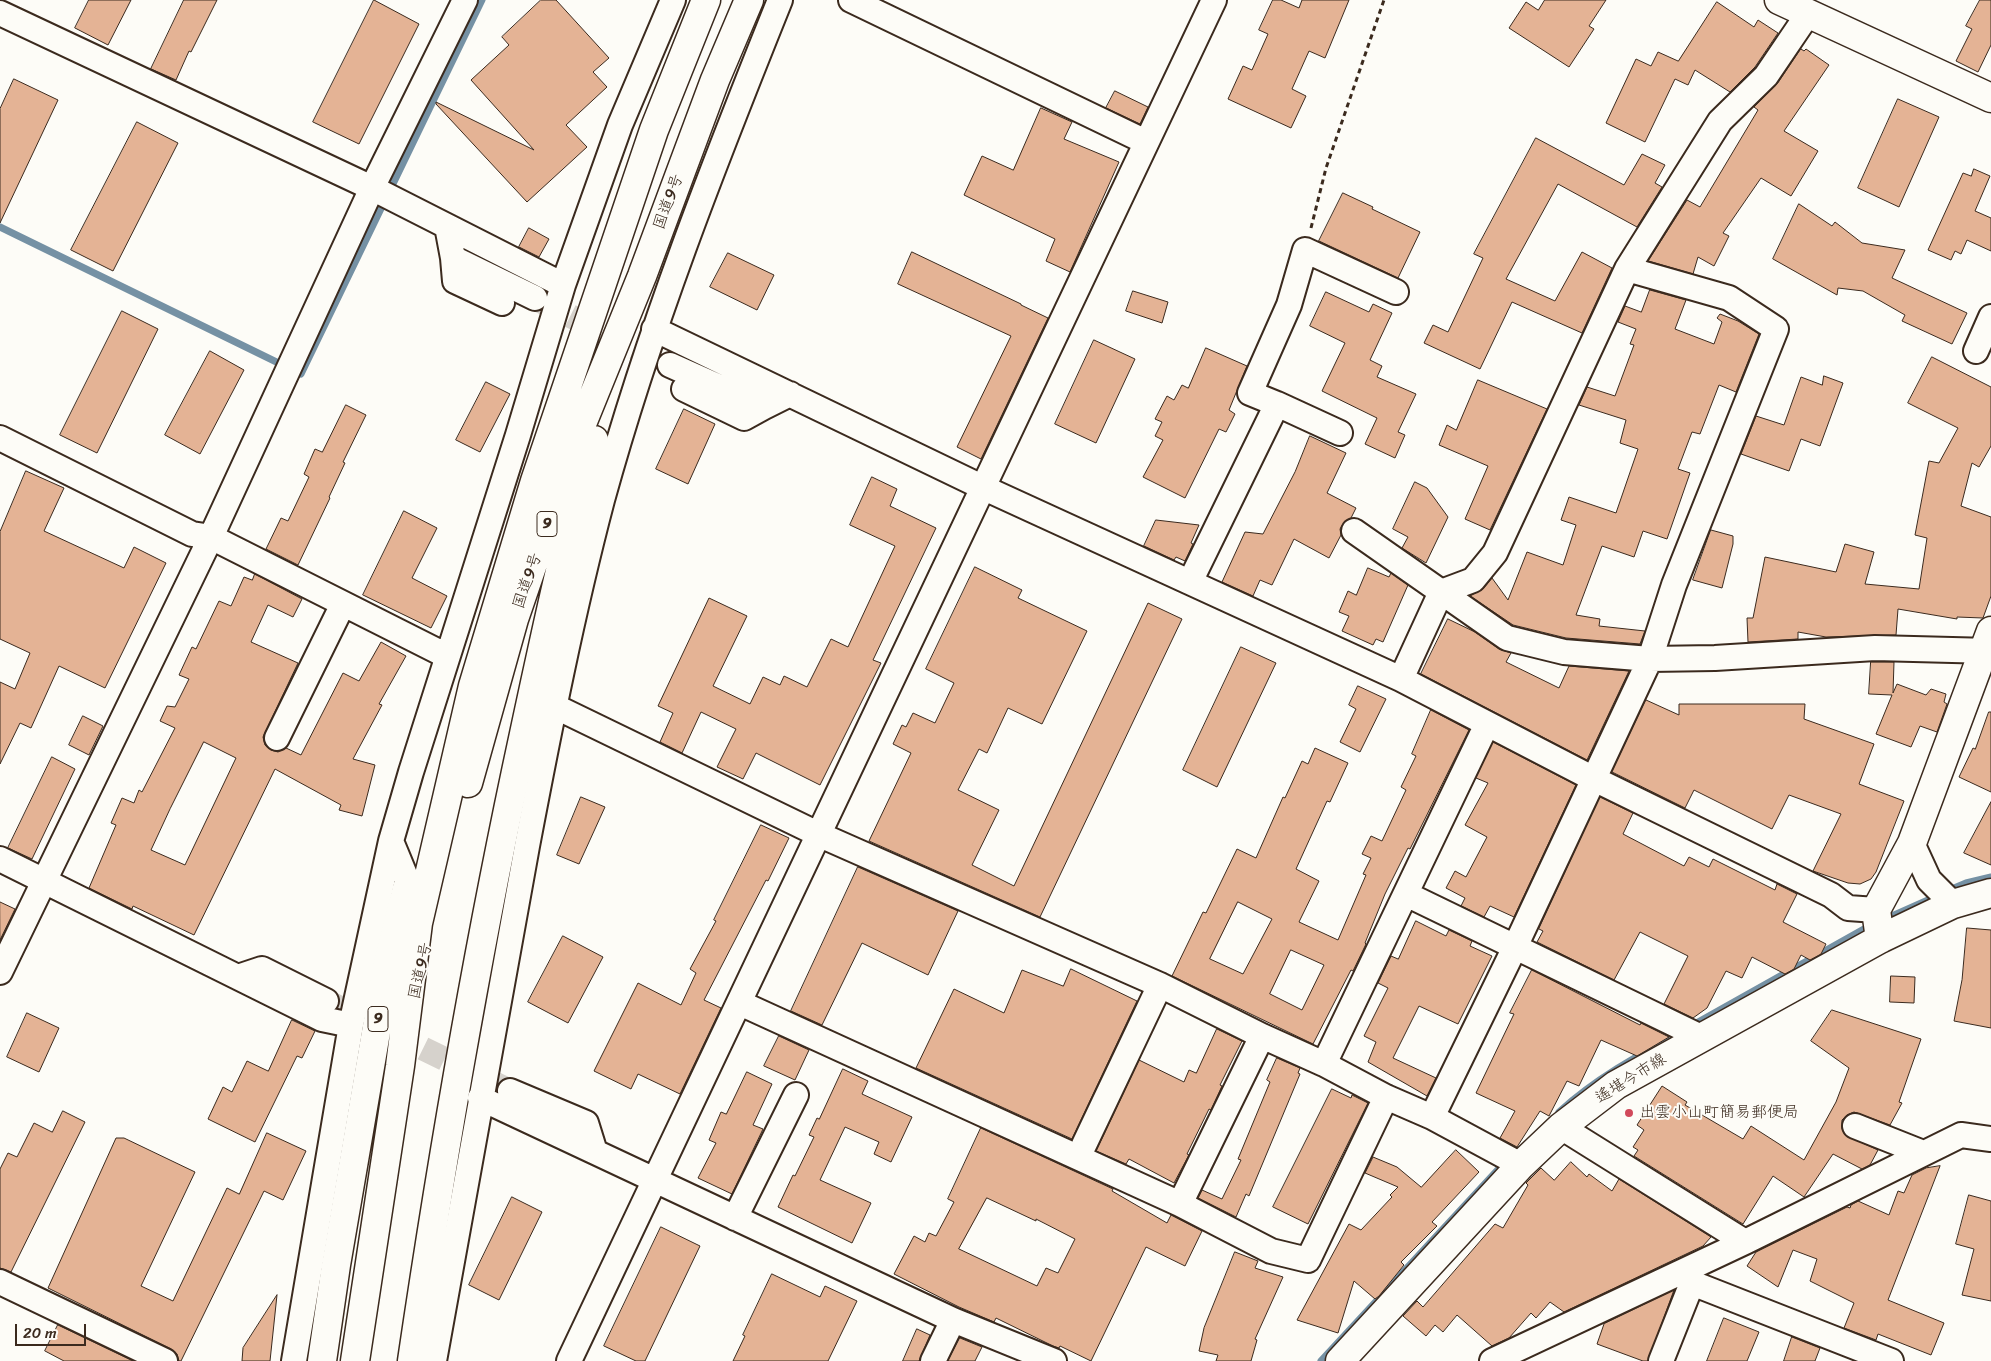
<!DOCTYPE html>
<meta charset="utf-8">
<style>
body{margin:0}
#map{position:relative;width:1991px;height:1361px;overflow:hidden;background:#fdfcf7;font-family:Sriracha,sans-serif}
canvas{display:block}
.scale{position:absolute;left:15px;top:1324px;width:71px;height:22px;box-sizing:border-box;border:2px solid #3b2a1e;border-top:0;padding-left:6px;font-size:15px;line-height:18px;white-space:nowrap;color:#3b2a1e;-webkit-text-stroke:4px #fdfcf7;paint-order:stroke}
</style>
<div id="map">
<canvas width="1991" height="1361"></canvas>
<div class="scale">20 m</div>
</div>
<script>
const g = document.querySelector('canvas').getContext('2d');
g.lineJoin = 'round';
function trace(path, color, width, dash) { g.strokeStyle = color; g.lineWidth = width; g.lineCap = dash ? 'butt' : 'round'; g.setLineDash(dash || []); g.stroke(path); }
function paint(path, color) { g.fillStyle = color; g.fill(path, 'evenodd'); }
function write(font, color, halo, rows, align = 'center') {
  g.font = font + ' Sriracha,"Klee One",sans-serif'; g.lineWidth = 4; g.setLineDash([]); g.textBaseline = 'middle'; g.strokeStyle = halo; g.fillStyle = color; for (const [text, x, y, turn = 0] of rows) {
    g.save(); g.translate(x, y); g.rotate((+turn || 0) * Math.PI / 180); g.textAlign = isNaN(turn) ? turn : align; if (halo) g.strokeText(text, 0, 0); g.fillText(text, 0, 0); g.restore();
  }
}
trace(new Path2D(`
 M0 227 301 374 482 0
 M1947 891 1966 883 1991 877
 M1883 920 1937 896
 M1691 1026 1871 925
 M1559 1112C1595 1079 1637 1056 1679 1033
 M1321 1361 1506 1161`), '#7591a4', 7);
const building = new Path2D(`
 M89 0H131L108 45 75 28Z
 M184 0H217L191 52 189 51 176 80 151 69Z
 M374 0 419 24 359 144 313 122Z
 M541 0H556L609 58 593 72 607 87 566 125 587 147 527 202 436 104V102L534 150 471 80 509 45 502 37Z
 M1273 0H1281L1299 8 1302 0H1349L1325 58 1309 51 1292 89 1306 96 1291 128 1228 99 1243 66 1252 70 1268 34 1259 30Z
 M1545 0H1606L1589 26 1594 29 1569 67 1509 28 1526 2 1538 10Z
 M1980 0H1991V45L1978 72 1956 61 1972 29 1966 26Z
 M1717 2 1754 27 1758 20 1778 33 1755 67 1730 92 1695 70 1688 85 1675 79 1645 142 1606 123 1636 59 1651 66 1658 52 1678 61Z
 M1801 49 1804 51 1806 49 1829 65 1784 131 1818 151 1791 196 1761 178 1723 233 1729 236 1714 266 1698 257 1693 274 1648 261 1687 200 1700 207 1758 110 1754 107 1777 84Z
 M14 79 58 100 0 223V109Z
 M1115 91 1148 107 1140 124 1106 108Z
 M1898 99 1939 117 1899 207 1858 188Z
 M1041 108 1072 122 1064 139 1119 162 1070 272 1046 261 1055 239 964 195 982 156 1013 170Z
 M137 122 178 143 113 271 71 250Z
 M1536 138 1624 185 1642 154 1665 165 1655 183 1662 187 1637 227 1558 184 1506 279 1555 301 1582 252 1612 268 1582 333 1512 302 1480 369 1424 343 1433 325 1448 332 1483 258 1474 254Z
 M1974 169 1990 176 1975 211 1991 218V251L1967 240 1961 254 1955 251 1951 260 1928 250 1963 173 1971 176Z
 M1343 193 1373 207 1372 209 1420 232 1398 278 1319 241Z
 M1799 204 1832 226 1835 222 1862 243 1905 250 1892 278 1967 313 1952 344 1902 321 1905 315 1863 291 1838 288 1837 295 1773 259Z
 M529 228 549 239 539 257 519 247Z
 M912 252 1021 304V305L1048 318 981 459 957 447 1011 336 898 284Z
 M728 253 774 275 757 310 710 287Z
 M1650 290 1686 300 1675 329 1714 344 1722 322 1717 318 1720 314 1738 321 1759 334 1736 392 1719 385 1700 434 1692 432 1678 469 1690 473 1667 539 1643 531 1634 557 1602 546 1576 615 1600 619 1599 626 1645 631 1640 644 1566 638 1513 625 1470 596 1483 589 1492 578 1508 600 1527 552 1563 565 1576 525 1561 520 1569 497 1616 513 1638 449 1620 443 1626 420 1579 405 1587 387 1615 396 1634 345 1630 344 1636 329 1618 322 1625 306 1641 312Z
 M1133 291 1168 302 1162 323 1126 311Z
 M1326 292 1369 312 1373 304 1392 313 1370 360 1382 366 1377 377 1416 394 1398 432 1405 435 1395 458 1365 444 1377 418 1322 391 1345 343 1310 326Z
 M122 311 158 329 97 453 60 435Z
 M1094 340 1135 359 1096 443 1055 424Z
 M1206 348 1247 366 1229 410 1235 414 1226 432 1219 429 1185 498 1143 477 1163 440 1155 436 1162 422 1155 419 1167 396 1174 400 1182 385 1188 388Z
 M210 351 244 370 200 454 165 435Z
 M1932 357 1991 387V446L1979 467 1972 463 1961 506 1991 517V596L1983 618 1957 617V619L1898 609 1896 635 1826 637 1798 632V639L1748 642 1747 618H1753L1765 557 1836 572 1845 544 1874 552 1865 584 1919 589 1927 538 1915 535 1929 461 1939 463 1958 428 1908 403Z
 M1824 376 1843 383 1820 446 1801 439 1789 471 1741 454 1756 416 1784 425 1801 377 1822 385Z
 M1478 380 1547 409 1490 530 1465 519 1488 466 1439 445 1447 425 1456 430Z
 M486 382 510 394 480 452 456 440Z
 M346 405 366 415 343 462 345 463 329 497 330 498 298 565 266 549 281 518 288 521 309 477 304 474 315 449 322 452Z
 M684 409 715 424 688 484 656 469Z
 M1310 436 1346 453 1327 493 1356 508 1351 518 1343 524 1340 529 1341 535 1329 558 1294 539 1272 585 1260 580 1253 596 1222 582 1245 532 1263 534 1295 472Z
 M26 471 64 488 44 531 124 568 134 547 166 563 105 688 59 666 31 728 20 723 0 764V682L15 689 30 653 0 639V532Z
 M872 477 897 489 890 506 936 528 873 660 881 663 820 785 756 753 743 779 717 767 736 729 701 712 682 753 660 742 673 713 658 706 709 598 747 616 713 686 750 704 763 677 780 685 784 676 807 687 831 639 848 647 895 546 850 525Z
 M1415 482 1427 488 1448 517 1426 563 1402 548 1408 537 1393 529Z
 M404 511 437 528 412 578 447 596 431 628 363 595Z
 M1156 520 1199 525 1191 543 1193 544 1185 561 1176 557 1174 560 1144 546Z
 M1711 530 1733 536V544L1722 588 1693 580Z
 M975 567 1022 590 1018 598 1087 631 1042 724 1008 708 987 753 979 749 958 790 999 810 972 865 1014 886 1148 603 1182 619 1040 917 869 841 911 753 893 744 902 725 906 727 913 713 935 723 954 683 926 669Z
 M1368 568 1389 577 1391 573 1408 585 1383 642 1376 639 1373 645 1342 631 1349 616 1339 612 1348 591 1356 595Z
 M255 574 302 599 293 617 268 605 251 642 298 663 263 737 265 745 271 750 278 752 286 748 301 755 343 673 359 681 381 642 406 656 379 704 382 705 353 759 375 765 362 816 339 810 341 805 275 769 194 935 133 906 132 909 89 888 116 825 111 823 122 798 134 803 139 790 142 792 175 728 160 721 167 706 175 707 189 679 179 675 192 647 196 649 219 601 231 606 244 577 252 580ZM204 742 236 758 185 865 151 850 170 809Z
 M1448 619 1475 632 1499 649 1511 653 1506 662 1559 688 1569 666 1629 671 1587 760 1421 674Z
 M1241 647 1276 663 1217 787 1183 770Z
 M1871 662H1894L1893 693 1897 684 1926 695 1931 689 1946 694 1944 702 1947 704 1937 732 1920 726 1911 747 1876 734 1892 695 1869 694Z
 M1358 686 1386 699 1360 752 1340 742 1356 709 1349 705Z
 M1646 700 1679 715V704H1805L1804 719 1874 744 1859 784 1904 801 1876 872 1871 879 1860 884 1848 883 1813 871 1841 814 1789 795 1772 829 1694 790 1685 808 1612 772Z
 M1431 710 1469 730 1410 849 1408 848 1385 894 1365 943 1366 944 1353 971 1351 970 1313 1044 1172 976 1203 912 1206 913 1237 849 1256 858 1283 797 1285 798 1302 761 1308 764 1315 748 1348 763 1330 802 1327 801 1296 869 1319 881 1299 922 1338 940 1366 875 1363 874 1371 858 1362 854 1371 836 1382 841 1406 790 1401 787 1416 756 1412 754ZM1238 902 1272 919 1243 974 1210 959ZM1291 950 1324 965 1302 1010 1270 994Z
 M1989 712H1991V792L1959 777 1973 748 1975 749Z
 M83 716 103 726 89 755 69 745Z
 M1493 742 1576 785 1514 917 1490 906 1484 917 1461 906 1465 898 1446 888 1455 871 1466 877 1487 837 1465 825 1488 783 1476 778Z
 M52 757 75 769 32 859 8 848Z
 M581 797 605 807 579 864 557 855Z
 M1600 797 1633 813 1623 834 1684 866 1689 857 1709 867 1713 859 1775 890 1777 884 1797 894 1783 922 1826 944 1821 954 1810 960 1801 955 1794 969 1785 974 1752 957 1742 978 1726 971 1707 1008 1693 1018 1664 1004 1688 956 1640 932 1614 980 1537 942 1543 931 1539 929Z
 M1991 802V865L1964 853Z
 M761 825 789 838 768 881 766 880 704 1000 721 1008 680 1094 638 1074 631 1089 594 1071 638 983 681 1005 696 973 690 969 716 921 714 920Z
 M858 867 958 911 928 975 862 943 822 1025 791 1011Z
 M0 902 15 909 0 940Z
 M1416 921 1446 936 1449 930 1472 941 1470 946 1492 956 1458 1024 1419 1006 1393 1058 1436 1078 1427 1096 1368 1062 1376 1042 1364 1036 1388 988 1378 983 1391 956 1398 959Z
 M1967 928 1991 930V1028L1954 1021 1962 980Z
 M563 936 603 957 568 1023 528 1002Z
 M1071 969 1137 1001 1072 1139 916 1068 954 989 1004 1013 1022 970 1063 986Z
 M1532 970 1640 1025 1641 1023 1669 1037 1637 1056 1601 1040 1579 1086 1567 1081 1549 1116 1540 1111 1517 1147 1500 1138 1515 1111 1476 1093 1514 1014 1510 1013Z
 M1891 976 1915 977 1914 1003 1890 1002Z
 M1832 1010 1921 1039 1899 1102 1902 1103 1890 1125 1854 1112 1847 1115 1842 1120V1128L1845 1135 1878 1150 1870 1165 1862 1169 1833 1154 1804 1197 1773 1176 1743 1224 1634 1156 1638 1150 1633 1147 1644 1130 1637 1125 1662 1086 1687 1102 1685 1105 1743 1139 1751 1126 1804 1160 1836 1102 1849 1068 1811 1041Z
 M27 1013 59 1028 39 1072 7 1057Z
 M292 1020 315 1031 302 1058 297 1056 255 1142 208 1119 223 1087 232 1092 247 1061 268 1071Z
 M1217 1029 1242 1041 1220 1085 1222 1086 1211 1110 1209 1109 1187 1154 1189 1155 1174 1183 1129 1159 1126 1164 1096 1151 1139 1060 1184 1082 1189 1070 1196 1073Z
 M779 1036 809 1050 795 1080 764 1066Z
 M1277 1058 1300 1068 1298 1073 1300 1074 1249 1196 1246 1194 1236 1217 1198 1198 1202 1190 1222 1199 1241 1160 1238 1159 1270 1082 1267 1080Z
 M843 1069 868 1081 862 1094 912 1117 891 1162 874 1154 879 1142 845 1127 820 1180 871 1203 852 1243 778 1207 793 1175 795 1176 814 1137 809 1135 817 1118 819 1119Z
 M747 1072 772 1084 753 1125 763 1129 732 1194 698 1178 716 1143 709 1140 721 1112 726 1114Z
 M1332 1089 1351 1098 1352 1095 1368 1103 1308 1224 1273 1207Z
 M63 1111 85 1122 11 1272 0 1268V1169L8 1153 17 1157 34 1123 52 1132Z
 M981 1128 1113 1189 1112 1191 1167 1223 1171 1215 1202 1231 1185 1266 1146 1247 1091 1361 1060 1346 1059 1348 1053 1346 996 1318 994 1322 959 1307 894 1274 914 1236 925 1242 929 1233 936 1236 954 1202 948 1199ZM987 1198 1036 1221V1219L1075 1239 1058 1273 1046 1268 1037 1286 959 1249Z
 M267 1133 306 1151 283 1200 264 1191 181 1361H179L177 1354 171 1349 48 1288 116 1138H124L195 1172 141 1286 173 1301 227 1188 239 1194Z
 M1456 1150 1479 1172 1432 1222 1437 1226 1401 1262 1404 1265 1379 1296 1375 1299 1354 1281 1338 1333 1297 1320 1349 1224 1361 1230 1392 1197 1390 1195 1398 1187 1365 1173 1373 1157 1397 1167 1421 1187Z
 M1571 1162 1587 1177 1589 1174 1612 1191 1619 1179 1711 1237 1703 1246 1564 1312 1550 1302 1536 1318 1531 1313 1509 1338 1492 1346 1457 1315 1443 1332 1435 1325 1426 1336 1403 1316 1417 1301 1423 1307 1495 1224 1503 1228 1528 1185 1526 1183 1541 1168 1554 1180Z
 M1940 1166 1888 1300 1944 1323 1931 1355 1878 1334 1876 1340 1844 1328 1854 1303 1810 1281 1817 1259 1793 1250 1778 1287 1747 1266 1756 1252 1847 1207 1850 1208 1851 1205 1858 1201 1889 1215 1898 1191 1904 1193 1912 1175 1926 1168Z
 M1969 1195 1991 1201V1301L1962 1295 1974 1249 1956 1244Z
 M512 1197 542 1212 499 1300 469 1285Z
 M661 1227 700 1246 645 1361H636L604 1346Z
 M1235 1252 1258 1261 1255 1268 1283 1277 1255 1339 1257 1340 1251 1361H1216L1218 1355 1199 1351 1204 1328Z
 M772 1274 820 1297 825 1286 857 1301 828 1361H733L745 1336 743 1335Z
 M1674 1290 1648 1361H1643L1597 1344 1604 1324Z
 M277 1295 270 1361H242L243 1348Z
 M1724 1318 1759 1332 1747 1361H1707Z
 M58 1325 133 1361H64L45 1351Z
 M917 1329 930 1335 919 1361H903Z
 M1792 1337 1820 1348 1815 1361H1784Z
 M960 1338 982 1347 975 1361H948Z`);
paint(building, '#e4b395');
trace(building, '#3b2a1e', 1);
trace(new Path2D(`
 M538 300 670 365
 M326 1001 510 1091`), '#d6d2cc', 24, [24, 12]);
const street = new Path2D(`
 M851 0 1146 142
 M0 13 372 188 563 285
 M447 226 453 258 535 298
 M453 258 455 281 502 303
 M654 329 982 487 1401 679 1590 777 1831 895 1848 908 1876 910
 M1976 351 1991 317
 M670 365 764 407 790 394
 M684 389 744 418 764 407
 M1277 404 1250 393 1289 305 1305 250 1396 292
 M0 438 192 534 211 537 447 656
 M1354 531 1507 638 1564 652 1650 659 1715 658 1875 648 1991 651
 M1190 582 1277 404 1340 433
 M1401 679 1441 592 1473 580 1495 553 1627 269 1720 121 1766 76 1808 14
 M554 706 820 835 1160 985 1262 1036 1324 1064 1386 1097 1432 1117 1521 1165
 M277 738 343 604
 M391 841 408 882
 M1912 843 1929 880 1953 904
 M0 859 322 1019 351 1025
 M1406 894 1701 1037
 M0 972 211 537 372 188 465 0
 M238 977 262 969 326 1001
 M740 1003 1180 1204 1271 1251 1308 1260 1386 1097
 M1324 1064 1487 724
 M510 1091 586 1123 595 1152
 M480 1098 953 1320 1054 1361
 M1432 1117 1515 947 1650 659 1674 585 1776 329 1729 298 1627 269
 M1855 1126 1923 1153
 M1561 1127 1745 1242
 M1084 1145 1160 985
 M1180 1204 1262 1036
 M735 1218 796 1095
 M0 1282 165 1361
 M294 1361 351 1025 391 841 411 772 518 435 563 285 620 125 673 0
 M434 1361C465 1189 495 1017 527 846 549 730 572 614 602 500 649 329 714 164 780 0
 M569 1361 1214 0
 M933 1361 953 1320
 M1492 1361 1745 1242 1961 1135 1991 1139
 M1661 1361 1692 1283 1891 1361`);
const secondary = new Path2D(`
 M1779 0 1991 98
 M1880 939 1876 910 1912 843 1991 631
 M1340 1361 1521 1165 1561 1127 1616 1085 1880 939 1953 904 1991 893`);
const highway = new Path2D(`
 M468 783 514 619 575 441 642 276 715 80 749 0
 M322 1361 336 1265 387 968 407 888
 M355 1361 400 1066 418 923 473 686 535 481 654 130 706 0
 M412 1361C443 1151 479 942 524 734 545 636 566 537 594 440`);
trace(street, '#3b2a1e', 28);
trace(secondary, '#3b2a1e', 31);
trace(highway, '#3b2a1e', 31);
trace(new Path2D(`
 M1311 228 1326 168 1384 0`), '#3b2a1e', 3, [5, 4]);
trace(street, '#fdfcf7', 24);
trace(secondary, '#fdfcf7', 28);
trace(highway, '#fdfcf7', 28);
for (const [x, y, r, color] of [
 [1629,1113,5,"#d1495b"]
]) { const dot = new Path2D(); dot.arc(x, y, r, 0, 2 * Math.PI); g.fillStyle = color; g.fill(dot); trace(dot, '#fdfcf7', 2); }
for (const [x, y, w] of [
 [547,524,20],
 [378,1019,20]
]) { const box = new Path2D(); box.roundRect(x - w / 2, y - 12.5, w, 25, 4); g.fillStyle = '#fdfcf7'; g.fill(box); trace(box, '#3b2a1e', 1); }
write('bold 15px', '#3b2a1e', null, [
 ["9",547,524],
 ["9",378,1019]
]);
write('16px', '#3b2a1e', '#fdfcf7', [
 ["国道9号",669,202,-70],
 ["国道9号",528,581,-71],
 ["国道9号",421,971,-77],
 ["遙堪今市線",1631,1079,-32]
]);
write('16px', '#3b2a1e', '#fdfcf7', [
 ["出雲小山町簡易郵便局",1639,1113]
], 'left');
</script>
